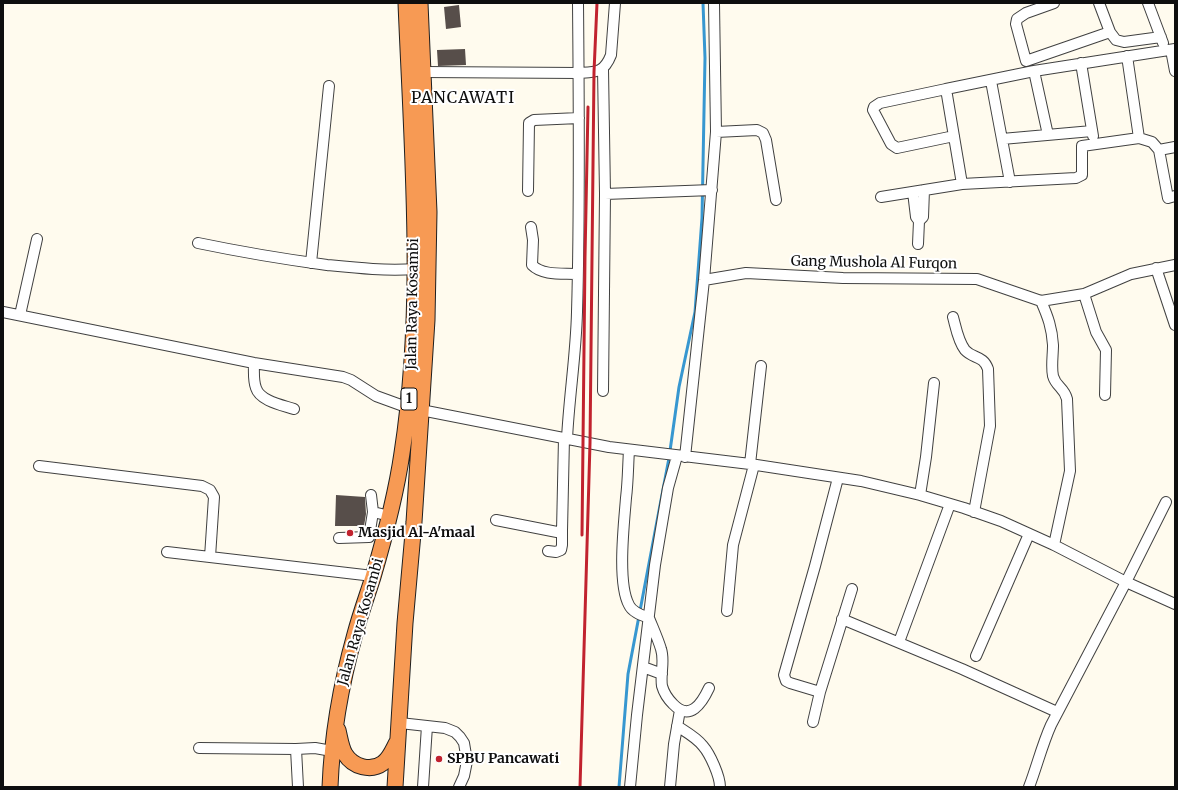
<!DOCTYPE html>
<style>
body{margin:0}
#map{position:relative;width:1178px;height:790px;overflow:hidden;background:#fffbee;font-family:Merriweather,serif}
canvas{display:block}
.frame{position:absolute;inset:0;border:4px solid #0e0e0e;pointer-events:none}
</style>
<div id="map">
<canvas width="1178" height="790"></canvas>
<div class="frame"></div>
</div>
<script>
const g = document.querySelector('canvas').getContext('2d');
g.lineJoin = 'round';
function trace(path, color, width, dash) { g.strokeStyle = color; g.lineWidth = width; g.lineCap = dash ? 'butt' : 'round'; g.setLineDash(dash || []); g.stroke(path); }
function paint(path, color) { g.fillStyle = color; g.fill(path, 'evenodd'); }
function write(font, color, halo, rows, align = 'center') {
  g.font = font + ' Merriweather,serif'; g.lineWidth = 4; g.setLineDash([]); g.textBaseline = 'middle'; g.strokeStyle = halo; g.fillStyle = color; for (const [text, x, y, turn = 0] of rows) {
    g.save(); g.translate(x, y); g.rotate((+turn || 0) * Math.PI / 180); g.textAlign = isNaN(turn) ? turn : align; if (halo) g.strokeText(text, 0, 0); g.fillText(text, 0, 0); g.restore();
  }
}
trace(new Path2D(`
 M619 787 628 674 669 458 679 387 695 312 702 218 705 58 703 3`), '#3797d0', 3);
paint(new Path2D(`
 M459 5 461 27 446 29 444 7Z
 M465 49 466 65 438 66 437 50Z
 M336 495 365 497 366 514 364 526H335Z`), '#574e4a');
const minor = new Path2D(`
 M1054 3 1026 13 1017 19 1016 24 1026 61 1110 32
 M1099 3 1110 32 1116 40 1124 42 1161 37
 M1148 3 1163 43
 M1171 50 1175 71
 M1127 56 1139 138
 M1081 63 1093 136
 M1034 71 1048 135
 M423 72 579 73C596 72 604 73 611 55L615 3
 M991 81 1010 182
 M946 89 880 103 874 107 873 110 891 144 897 148 954 136
 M716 132 757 130 763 133 766 140 776 200
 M1002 139 1092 131
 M1159 150 1175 147
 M962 184 946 89 1034 71 1175 49
 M528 191 529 123 534 120 579 118
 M913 192 916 217 919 221
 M605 194 712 190
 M881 197 962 184 1076 178 1082 175V146L1139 138 1152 142 1159 150 1168 198 1175 196
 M531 227 533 240 532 265C543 276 563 273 577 274
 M198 243C241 252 283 259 327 265 357 268 385 271 415 269
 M918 244 919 221 923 217 924 190
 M311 263 329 86
 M1156 268 1175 325
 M704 280 746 273 843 278 977 279 1041 301 1084 294 1131 274 1175 265
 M1084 294 1096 332 1106 350 1105 395
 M1041 301C1048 317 1052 328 1053 345 1053 355 1051 367 1053 376 1056 387 1064 387 1067 399L1070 471 1054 545
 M3 312 254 363 343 377 351 380 376 396 409 408
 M20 315 37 239
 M953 317C956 328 958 341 965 350 973 359 983 355 988 369L990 426 974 512
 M254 363C254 371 253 380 256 388 260 401 282 405 294 409
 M603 391 605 194 603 69
 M421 410 609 447 750 464 861 481 920 495 964 508 1001 521 1054 545 1126 582 1175 604
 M567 439C569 397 576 355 577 312 580 209 579 106 578 3
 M629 450C628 466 628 482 626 498 624 524 617 583 629 605 632 612 641 615 649 618 653 628 658 639 661 649 665 661 660 674 662 686 664 693 669 700 673 704 690 722 702 703 709 688
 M685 457 704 280 716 132 714 3
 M750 464 761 366
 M39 466 202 486 210 490 214 497 210 557
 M371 495 373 512
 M920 495 926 457 934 383
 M496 520 557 532 562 531 564 438
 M339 538 369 537 373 512 390 516
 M548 551 556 552 561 550 562 545V531
 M167 552 373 576
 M727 611 733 545 754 465
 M842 619 962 669 1057 712
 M899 642 950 504
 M976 656 1029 534
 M643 667 662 674
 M820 692 790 683 786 681 784 675 815 566 838 478
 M813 722 820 692 852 589
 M400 723 445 728 455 732 460 737 464 743 467 761 464 776 459 787
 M677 726C686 732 696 737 703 746 710 754 720 776 720 787
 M199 748 296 749 315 748 332 751
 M296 749 298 787
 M423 787 427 726
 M630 787 637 715 655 565 668 488 677 456
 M670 787 674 744 680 710
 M1029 787C1037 766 1042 745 1051 725L1126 582 1166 502`);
const highway = new Path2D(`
 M338 730C340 738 341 747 345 754 353 767 371 772 383 763 390 758 393 749 397 742
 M330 787C332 735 341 684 355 634 360 615 367 596 373 577 385 536 396 495 402 453 425 304 412 153 406 3
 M395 787 405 623 414 522 427 320 429 212 420 3`);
trace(minor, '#414141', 12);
trace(highway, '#1f1f1f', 17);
trace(minor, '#fff', 10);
trace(highway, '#f79a54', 15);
trace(new Path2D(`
 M582 535 585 257 588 107
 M580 787 590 443 594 72 597 3`), '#c1222e', 3);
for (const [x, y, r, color] of [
 [350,533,4,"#c1222e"],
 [439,759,4,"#c1222e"]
]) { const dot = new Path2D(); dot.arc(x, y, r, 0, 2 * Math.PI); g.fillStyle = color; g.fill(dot); trace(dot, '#fff', 1.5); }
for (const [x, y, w] of [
 [409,399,16]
]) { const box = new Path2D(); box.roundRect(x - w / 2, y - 11, w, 22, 3); g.fillStyle = '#fff'; g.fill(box); trace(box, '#0e0e0e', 1); }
write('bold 13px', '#0e0e0e', null, [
 ["1",409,399]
]);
write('14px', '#0e0e0e', '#fff', [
 ["Gang Mushola Al Furqon",874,263,1],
 ["Jalan Raya Kosambi",413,304,-89],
 ["Jalan Raya Kosambi",361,622,-74]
]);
write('bold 14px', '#0e0e0e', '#fff', [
 ["Masjid Al-A'maal",358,533],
 ["SPBU Pancawati",447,759]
], 'left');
g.letterSpacing = '1px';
write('16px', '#0e0e0e', '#fff', [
 ["PANCAWATI",463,98]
]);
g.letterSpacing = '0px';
</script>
